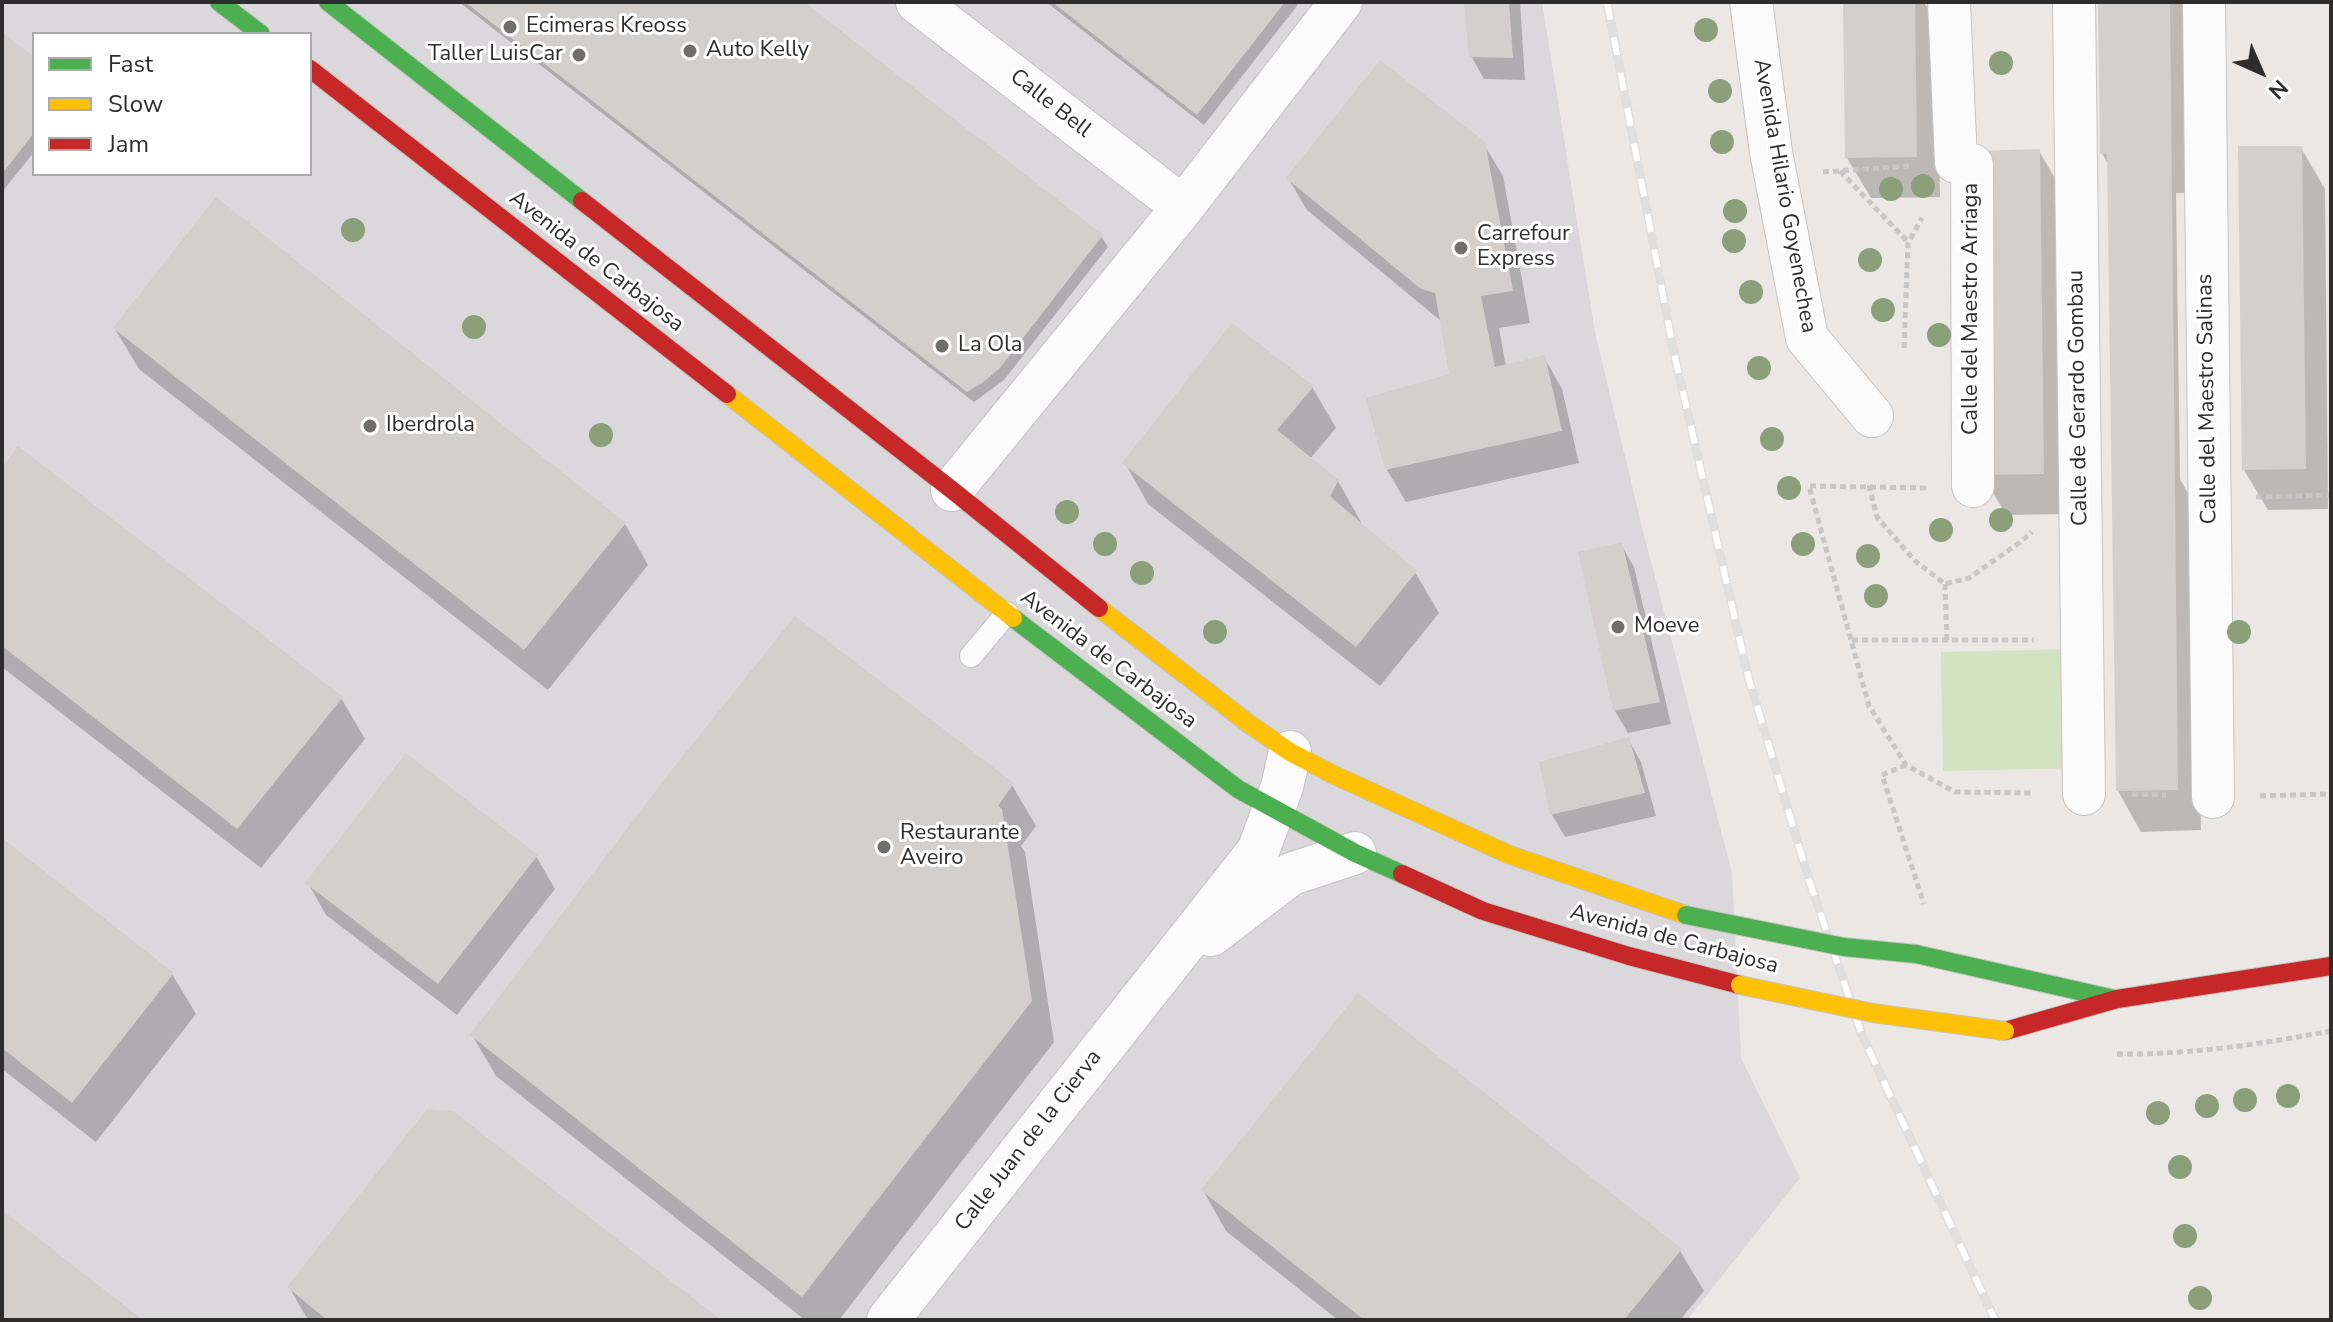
<!DOCTYPE html>
<style>
body{margin:0}
#map{position:relative;width:2333px;height:1322px;overflow:hidden;background:#eae7e4;font-family:"Nunito Sans",sans-serif}
canvas{display:block}
.frame{position:absolute;inset:0;border:4px solid #2d2d2d;pointer-events:none}
.legend{position:absolute;left:32px;top:32px;width:280px;height:144px;box-sizing:border-box;background:#fff;border:2px solid #ababab;margin:0;padding:10px 14px;list-style:none;font-size:24px;color:#2d2d2d}
.legend li{display:flex;align-items:center;gap:16px;height:40px}
.legend b{width:40px;border:2px solid #ababab}
.north{position:absolute;left:2221px;top:32px;width:80px;height:80px;-webkit-text-stroke:6px #fff;paint-order:stroke;rotate:135deg;font-size:22px;font-weight:700;line-height:32px;text-align:center;color:#2d2d2d}
.north::after{content:'';display:block;margin:auto;width:28px;height:36px;background:#2d2d2d;clip-path:polygon(50% 0,100% 100%,50% 72%,0 100%)}
</style>
<div id="map">
<canvas width="2333" height="1322"></canvas>
<div class="frame"></div>
<ul class="legend">
<li><b style="height:10px;background:#4caf50"></b>Fast</li>
<li><b style="height:10px;background:#ffc107"></b>Slow</li>
<li><b style="height:10px;background:#c62828"></b>Jam</li>
</ul>
<div class="north">N</div>
</div>
<script>
const g = document.querySelector('canvas').getContext('2d');
g.lineJoin = 'round';
function paint(path, color) { g.fillStyle = color; g.fill(path, 'evenodd'); }
function trace(path, color, width, dash) { g.strokeStyle = color; g.lineWidth = width; g.lineCap = dash ? 'butt' : 'round'; g.setLineDash(dash || []); g.stroke(path); }
function write(font, color, halo, rows, align = 'center') {
  g.font = font + ' "Nunito Sans",sans-serif'; g.lineWidth = 6; g.setLineDash([]); g.textBaseline = 'middle'; g.strokeStyle = halo; g.fillStyle = color; for (const [text, x, y, turn = 0] of rows) {
    g.save(); g.translate(x, y); g.rotate((+turn || 0) * Math.PI / 180); g.textAlign = isNaN(turn) ? turn : align; if (halo) g.strokeText(text, 0, 0); g.fillText(text, 0, 0); g.restore();
  }
}
paint(new Path2D(`
 M2 2H1542L1595 333 1643 531 1732 873 1741 1058 1800 1178 1687 1320H2ZM34 34H310V174H34Z`), '#dad8da');
paint(new Path2D(`
 M2079 649 2082 768 1943 771 1941 652Z`), '#d3e2c1');
paint(new Path2D(`
 M459 2H801L1101 236 1108 247 1004 380 974 402Z
 M1046 2H1300L1204 125Z
 M1466 2H1520L1525 80 1484 79 1471 56Z
 M1845 2H1924L1937 24 1940 197 1871 198 1847 158Z
 M2100 2H2182L2192 20 2193 193H2176L2180 479 2197 509 2201 830 2141 832 2118 791 2109 166 2102 153Z
 M2 34 34 59V152L2 192Z
 M1483 143 1503 176 1530 323 1499 328 1506 366 1544 357 1562 389 1579 463 1406 502 1387 470 1451 375 1442 322 1307 210 1288 178Z
 M2301 148 2325 189 2328 509 2268 510 2244 470Z
 M2039 151 2063 192 2066 514 2006 515 1982 474Z
 M115 329 625 524 648 565 548 690 139 369Z
 M1312 387 1336 428 1310 459 1338 481 1361 522 1360 524 1415 572 1439 613 1380 686 1148 504 1125 463Z
 M2 470 341 698 365 739 261 868 2 667Z
 M1621 544 1634 567 1671 724 1628 733 1615 711Z
 M1628 739 1641 762 1656 816 1565 837 1552 815 1542 763Z
 M1012 785 1036 826 1021 846 1025 852 1054 1042 839 1320H805L496 1076 472 1035Z
 M2 840 172 974 196 1014 96 1142 2 1069Z
 M536 856 555 889 457 1015 326 915 308 883Z
 M1203 1190 1680 1251 1704 1291 1680 1320H1338L1226 1231Z
 M289 1287 718 1320H308Z`), '#0003');
paint(new Path2D(`
 M465 2H804L1103 235 999 369 982 383 967 392Z
 M1052 2H1285L1197 115Z
 M1464 2H1509L1513 58 1469 57Z
 M1843 2H1915L1917 157 1845 158Z
 M2098 2H2170L2178 790 2116 791 2107 154H2100Z
 M2 32 34 57V133L2 174Z
 M1380 60 1485 142 1513 291 1481 296 1495 367 1545 355 1562 431 1385 470 1366 398 1449 374 1435 293 1421 289 1286 178Z
 M2238 146H2302L2306 469 2242 470Z
 M2040 149 2044 474 1980 475 1976 151Z
 M216 197 626 523 524 650 113 328Z
 M1232 323 1314 386 1277 430 1339 480 1330 496 1417 571 1356 647 1122 463Z
 M18 446 343 697 237 829 2 646V467Z
 M1622 542 1660 702 1613 711 1578 552Z
 M795 616 1014 783 998 806 1002 809 1032 1001 802 1297 470 1035 667 776Z
 M1629 737 1645 793 1550 815 1539 762Z
 M406 753 538 855 438 984 305 883Z
 M2 838 174 973 72 1103 2 1048Z
 M1358 993 1682 1249 1624 1320H1364L1201 1190Z
 M427 1109 453 1111 721 1320H327L287 1287Z
 M2 1210 143 1320H2Z`), '#d2cfcd');
const lane = new Path2D(`
 M971 656 1007 613`);
const street = new Path2D(`
 M917 2 1183 207
 M1751 2 1771 152 1807 338 1872 416
 M1949 2 1956 162 1972 165 1973 486
 M2074 2 2084 794
 M2204 2 2213 797
 M952 490 1183 207 1341 2
 M1211 935 1291 874 1355 853
 M888 1320 1258 851 1282 787 1290 752`);
const fast = new Path2D(`
 M219 2 261 34
 M328 2 582 201
 M1013 618 1238 789 1355 853 1402 874
 M1916 954 2114 999`);
const slow = new Path2D(`
 M727 394 1013 618
 M1099 608 1249 724 1290 752 1334 775 1510 855 1686 915`);
const jam = new Path2D(`
 M310 69 727 394
 M582 201 952 490 1099 608
 M1402 874 1483 911 1629 956 1740 985
 M2005 1031 2117 999 2331 966`);
trace(lane, '#c5c4c4', 24);
trace(street, '#c5c4c4', 44);
trace(fast, '#c6c4c3', 20);
trace(slow, '#c6c4c3', 20);
trace(jam, '#c6c4c3', 20);
trace(new Path2D(`
 M1840 171 1908 242
 M1823 172 1909 166
 M1904 348 1908 243 1922 218
 M1869 485 1877 517 1914 560 1945 584 1969 578 2019 543 2032 532
 M1926 488 1809 486 1869 706 1906 765 1955 792 2034 793
 M2256 497 2331 495
 M1945 584 1947 640
 M1852 640H2034
 M1906 765 1882 775 1924 904
 M2132 794 2166 795
 M2260 796 2331 794
 M2117 1054C2189 1055 2261 1044 2331 1031`), '#c7c7c7', 5, [6, 4]);
trace(lane, '#fcfbfb', 22);
trace(street, '#fcfbfb', 42);
trace(fast, '#4caf50', 18);
trace(slow, '#ffc107', 18);
trace(jam, '#c62828', 18);
const rail = new Path2D(`
 M1607 2 1674 353 1748 676 1809 880 1862 1035 1995 1320`);
trace(rail, '#dfdfe0', 9);
trace(rail, '#fff', 6, [18]);
const fastBridge = new Path2D(`
 M1686 915 1844 947 1916 954`);
const slowBridge = new Path2D(`
 M1740 985 1873 1013 2005 1031`);
trace(fastBridge, '#c6c4c3', 20, []);
trace(slowBridge, '#c6c4c3', 20, []);
trace(fastBridge, '#4caf50', 18);
trace(slowBridge, '#ffc107', 18);
g.fillStyle = '#8a9f7a';
for (const [x, y] of [
 [1706,30],
 [2001,63],
 [1720,91],
 [1722,142],
 [1923,186],
 [1891,189],
 [1735,211],
 [353,230],
 [1734,241],
 [1870,260],
 [1751,292],
 [1883,310],
 [474,327],
 [1939,335],
 [1759,368],
 [601,435],
 [1772,439],
 [1789,488],
 [1067,512],
 [2001,520],
 [1941,530],
 [1105,544],
 [1803,544],
 [1868,556],
 [1142,573],
 [1876,596],
 [1215,632],
 [2239,632],
 [2288,1096],
 [2245,1100],
 [2207,1106],
 [2158,1113],
 [2180,1167],
 [2185,1236],
 [2200,1298]
]) { g.beginPath(); g.arc(x, y, 12, 0, 2 * Math.PI); g.fill(); }
for (const [x, y, r, color] of [
 [510,27,8,"#6f6e6d"],
 [690,51,8,"#6f6e6d"],
 [579,55,8,"#6f6e6d"],
 [1461,248,8,"#6f6e6d"],
 [942,346,8,"#6f6e6d"],
 [370,426,8,"#6f6e6d"],
 [1618,627,8,"#6f6e6d"],
 [884,847,8,"#6f6e6d"]
]) { const dot = new Path2D(); dot.arc(x, y, r, 0, 2 * Math.PI); g.fillStyle = color; g.fill(dot); trace(dot, '#fff', 3); }
write('22px', '#2d2d2d', '#fff', [
 ["Ecimeras Kreoss",526,27],
 ["Auto Kelly",706,51],
 ["Taller LuisCar",563,55,"right"],
 ["Carrefour",1477,235],
 ["Express",1477,260],
 ["La Ola",958,346],
 ["Iberdrola",386,426],
 ["Moeve",1634,627],
 ["Restaurante",900,834],
 ["Aveiro",900,859]
], 'left');
write('22px', '#2d2d2d', '#fff', [
 ["Calle Bell",1050,104,38],
 ["Avenida Hilario Goyenechea",1784,196,80],
 ["Avenida de Carbajosa",596,262,38],
 ["Calle del Maestro Arriaga",1972,309,-90],
 ["Calle de Gerardo Gombau",2079,398,-91],
 ["Calle del Maestro Salinas",2208,399,-91],
 ["Avenida de Carbajosa",1108,660,37],
 ["Avenida de Carbajosa",1674,940,15],
 ["Calle Juan de la Cierva",1029,1141,-52]
]);
</script>
